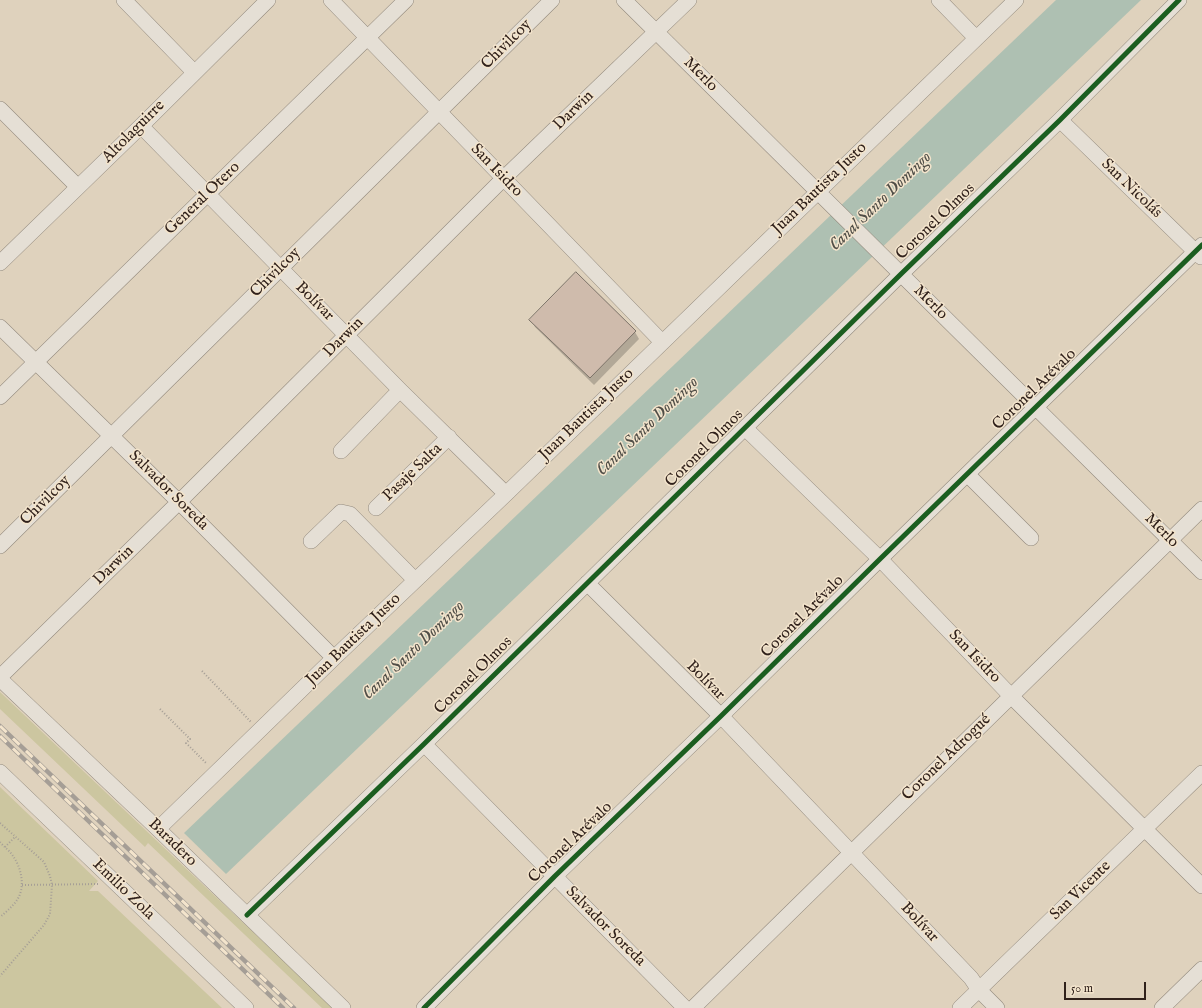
<!DOCTYPE html>
<meta charset="utf-8">
<style>
body{margin:0}
#map{position:relative;width:1202px;height:1008px;overflow:hidden;background:#dfd2bd;font-family:"IM FELL English",serif}
canvas{display:block}
.scale{position:absolute;left:1064px;top:982px;width:82px;height:18px;box-sizing:border-box;border:2px solid #30211b;border-top:0;padding-left:5px;font-size:12px;line-height:14px;white-space:nowrap;color:#30211b;-webkit-text-stroke:3px #f3e4cc;paint-order:stroke}
</style>
<div id="map">
<canvas width="1202" height="1008"></canvas>
<div class="scale">50 m</div>
</div>
<script>
const g = document.querySelector('canvas').getContext('2d');
g.lineJoin = 'round';
function paint(path, color) { g.fillStyle = color; g.fill(path, 'evenodd'); }
function trace(path, color, width, dash) { g.strokeStyle = color; g.lineWidth = width; g.lineCap = dash ? 'butt' : 'round'; g.setLineDash(dash || []); g.stroke(path); }
function write(font, color, halo, rows, align = 'center') {
  g.font = font + ' "IM FELL English",serif'; g.lineWidth = 3; g.setLineDash([]); g.textBaseline = 'middle'; g.strokeStyle = halo; g.fillStyle = color; for (const [text, x, y, turn = 0] of rows) {
    g.save(); g.translate(x, y); g.rotate((+turn || 0) * Math.PI / 180); g.textAlign = isNaN(turn) ? turn : align; if (halo) g.strokeText(text, 0, 0); g.fillText(text, 0, 0); g.restore();
  }
}
paint(new Path2D(`
 M0 692 333 1008H322L148 843 145 847 0 709Z
 M0 787 98 881 89 891H98L222 1008H0Z`), '#ccc6a0');
paint(new Path2D(`
 M1056 0H1141L226 874 184 833Z`), '#aec0b2');
paint(new Path2D(`
 M531 320 635 332 639 339 594 385 535 327Z`), '#0003');
const building = new Path2D(`
 M576 272 636 331 590 378 529 320Z`);
paint(building, '#cfbbac');
trace(building, '#7b7268', 1);
const minor = new Path2D(`
 M124 0 194 72
 M331 0 662 342
 M624 0 1202 572
 M939 0 976 38
 M0 109 78 187
 M1060 120 1201 257
 M141 126 400 390 506 494
 M0 263 141 126 268 0
 M0 327 179 502 334 658
 M0 397 406 0
 M745 428 880 559 1011 696 1202 886
 M341 451 400 390
 M967 474 1031 538
 M376 508 449 437
 M311 541 338 515 341 512 350 514 415 580
 M0 546 552 0
 M587 583 721 716 971 978 979 990 997 1008
 M0 677 179 502 504 178 689 0
 M0 679 158 829 343 1008
 M424 744 685 1008
 M0 772 246 1008
 M158 829 334 658 506 494 1016 0
 M247 915 424 744 901 274 1060 120 1179 0
 M424 1008 555 876 721 716 880 559 1202 245
 M693 1008 1202 509
 M960 1008 1202 773
 M1162 1008 1202 969`);
trace(minor, '#938a7e', 16);
trace(new Path2D(`
 M202 671 251 722
 M160 709 190 739 186 743 207 764
 M0 823 44 862 50 876 52 885 50 914 44 925 0 976
 M0 842C4 847 10 851 13 856 21 867 26 887 17 900 13 906 6 912 0 917
 M5 847 15 837
 M22 885 98 884`), '#a59e96', 2, [1, 2]);
trace(minor, '#e5dfd5', 15);
const rail = new Path2D(`
 M0 726 294 1008
 M0 736 283 1008`);
trace(rail, '#a59e96', 4.5);
trace(rail, '#f3e4cc', 3, [9]);
trace(new Path2D(`
 M247 915 424 744 901 274 1060 120 1179 0
 M424 1008 555 876 721 716 880 559 1202 245`), '#1b5e20', 5);
write('16px', '#30211b', '#f3e4cc', [
 ["Chivilcoy",507,45,-45],
 ["Merlo",700,75,45],
 ["Darwin",574,111,-44],
 ["Altolaguirre",134,132,-45],
 ["San Isidro",496,171,46],
 ["Juan Bautista Justo",820,189,-44],
 ["San Nicolás",1131,189,44],
 ["General Otero",203,199,-44],
 ["Coronel Olmos",936,222,-44],
 ["Chivilcoy",276,273,-45],
 ["Bolívar",314,302,45],
 ["Merlo",930,303,45],
 ["Darwin",344,338,-45],
 ["Coronel Arévalo",1035,390,-44],
 ["Juan Bautista Justo",587,415,-44],
 ["Coronel Olmos",705,449,-45],
 ["Pasaje Salta",413,473,-44],
 ["Salvador Soreda",168,491,45],
 ["Chivilcoy",46,501,-45],
 ["Merlo",1161,531,45],
 ["Darwin",114,566,-44],
 ["Coronel Arévalo",803,617,-45],
 ["Juan Bautista Justo",354,640,-44],
 ["San Isidro",974,657,46],
 ["Coronel Olmos",474,676,-45],
 ["Bolívar",705,681,45],
 ["Coronel Adrogué",947,758,-44],
 ["Baradero",172,843,44],
 ["Coronel Arévalo",571,843,-44],
 ["Emilio Zola",123,890,44],
 ["San Vicente",1081,891,-44],
 ["Bolívar",919,923,47],
 ["Salvador Soreda",605,927,45]
]);
write('italic 17px', '#504e47', '#f3e4cc', [
 ["Canal Santo Domingo",881,202,-44],
 ["Canal Santo Domingo",648,427,-44],
 ["Canal Santo Domingo",414,651,-44]
]);
</script>
